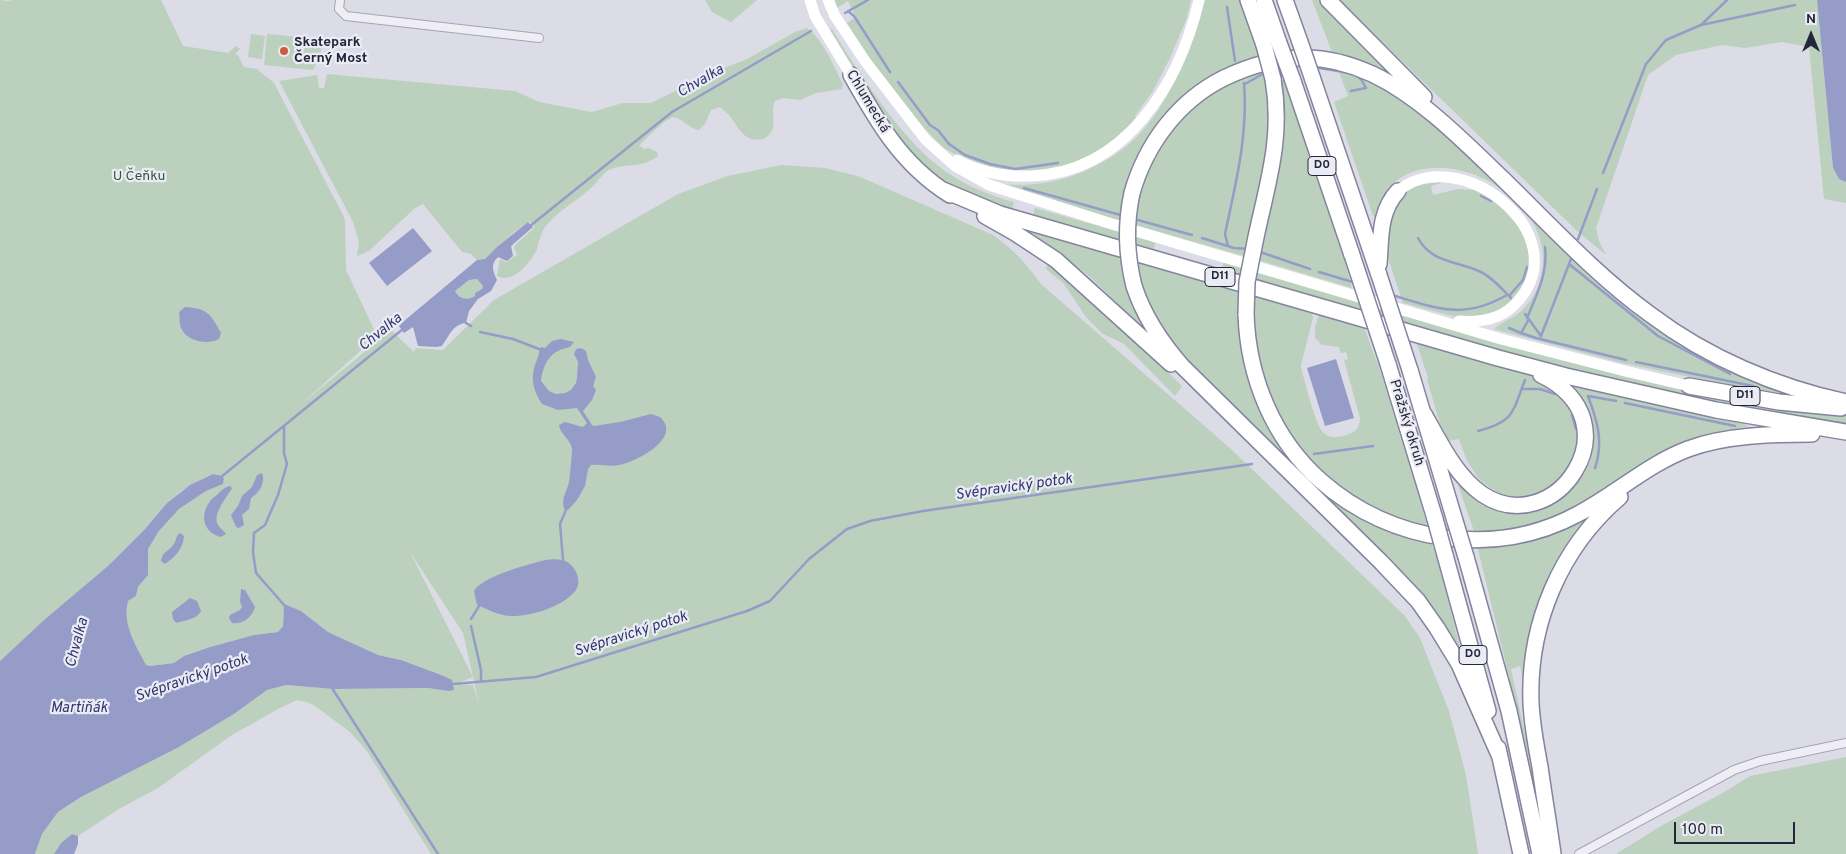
<!DOCTYPE html>
<meta charset="utf-8">
<style>
body{margin:0}
#map{position:relative;width:1846px;height:854px;overflow:hidden;background:#dbdce6;font-family:Overpass,sans-serif}
canvas{display:block}
.north{position:absolute;left:1786px;top:10px;width:50px;height:50px;-webkit-text-stroke:4px #ebebf4;paint-order:stroke;rotate:0deg;font-size:14px;font-weight:700;line-height:20px;text-align:center;color:#25263c}
.north::after{content:'';display:block;margin:auto;width:18px;height:22px;background:#25263c;clip-path:polygon(50% 0,100% 100%,50% 72%,0 100%)}
.scale{position:absolute;left:1674px;top:822px;width:121px;height:22px;box-sizing:border-box;border:2px solid #25263c;border-top:0;padding-left:6px;font-size:15px;line-height:18px;white-space:nowrap;color:#25263c;-webkit-text-stroke:4px #ebebf4;paint-order:stroke}
</style>
<div id="map">
<canvas width="1846" height="854"></canvas>
<div class="north">N</div>
<div class="scale">100 m</div>
</div>
<script>
const g = document.querySelector('canvas').getContext('2d');
g.lineJoin = 'round';
function paint(path, color) { g.fillStyle = color; g.fill(path, 'evenodd'); }
function trace(path, color, width, dash) { g.strokeStyle = color; g.lineWidth = width; g.lineCap = dash ? 'butt' : 'round'; g.setLineDash(dash || []); g.stroke(path); }
function write(font, color, halo, rows, align = 'center') {
  g.font = font + ' Overpass,sans-serif'; g.lineWidth = 4.5; g.setLineDash([]); g.textBaseline = 'middle'; g.strokeStyle = halo; g.fillStyle = color; for (const [text, x, y, turn = 0] of rows) {
    g.save(); g.translate(x, y); g.rotate((+turn || 0) * Math.PI / 180); g.textAlign = isNaN(turn) ? turn : align; if (halo) g.strokeText(text, 0, 0); g.fillText(text, 0, 0); g.restore();
  }
}
paint(new Path2D(`
 M0 0 8 1 12 0H161L183 46 228 53 236 46 240 49 235 54 238 55 244 67 257 69 274 83 343 215 345 221 346 270 377 336 299 406 391 330 414 352 416 348 443 350 494 300 678 194 728 176 781 165 825 168 858 176 993 235C1013 249 1027 264 1041 284L1231 449 1405 616 1420 638 1449 711 1466 775 1478 854H431L366 750 350 732 315 706 307 702 297 700 280 708 232 735 158 788 119 809 78 836 72 834 61 843 54 854H35L42 834 58 812 81 797 179 747 234 714 267 690 286 685 333 689 428 688 449 691 444 676 401 660 378 655 328 632 301 611 284 604 283 626 278 632 254 635 210 647 184 656 174 663 150 666H146C136 644 121 625 128 601L136 596 138 587 148 575V549L159 531 179 509 206 491 223 484 224 479 222 476 213 474 202 479 181 491 167 503 145 529 109 565 44 620 0 661ZM410 552 463 633 479 703 473 685 456 684 473 677Z
 M705 0H757L731 22 712 12Z
 M835 0H1191L1186 20 1170 58 1153 91 1135 116 1137 118 1121 134 1104 147 1087 157 1068 165 1047 170 1008 172 963 159 944 148 923 127 872 62 847 23 856 17 848 1 837 8Z
 M1205 0H1242L1255 36 1260 58C1197 73 1149 120 1128 181 1127 185 1125 187 1124 191L1138 194 1144 172 1173 125 1211 92 1263 69C1265 76 1268 83 1269 91 1278 143 1256 205 1244 256L1025 194 998 183C1020 187 1045 184 1066 178 1088 171 1109 160 1127 146 1165 115 1194 47 1205 0Z
 M1312 0H1318L1396 78 1333 55Z
 M1339 0H1817L1833 168 1839 179 1846 182V203L1824 199 1809 47 1782 42 1745 48 1722 45 1676 55 1648 75 1596 228 1599 241 1606 255 1576 230Z
 M807 28C824 41 833 65 843 84L842 89 816 93 800 100 783 98 775 101C771 110 775 119 773 128 771 134 768 137 762 139 746 143 739 129 732 119 729 114 724 111 720 107L711 110 705 124 699 130C688 128 685 120 673 117L664 122 641 143 640 146 644 149 649 148 657 152 658 156C638 170 631 162 611 169 604 172 599 180 594 185 579 200 558 210 545 227 541 233 539 242 537 249 531 262 513 285 497 276L500 259 506 262 517 255 514 248 515 245 535 227 529 221 513 233 485 259 477 260 471 254 462 252 423 204 415 208 369 251 357 256 359 242 353 222 279 81 317 75 319 88H324L327 74 515 91 539 102 592 112 623 103H651L714 72 747 59 795 32Z
 M832 29C859 73 898 134 938 166 960 183 987 195 1014 202L1011 213C994 206 974 200 958 191 896 156 867 88 830 30Z
 M251 34 265 36 262 59 248 57Z
 M267 34 320 39C324 50 318 60 313 70L264 65Z
 M1337 67 1364 76 1417 107 1507 191 1506 193C1466 159 1387 152 1377 218L1373 216 1334 102 1348 96Z
 M1284 80 1339 241 1352 288 1258 260 1279 82Z
 M1451 180 1431 186 1433 195 1458 189 1478 190 1492 197 1525 234 1531 264 1522 291 1506 307 1487 315 1456 317 1403 303 1387 255 1389 211 1412 186Z
 M1035 208 1156 242 1152 254 1032 219Z
 M1530 213 1618 296 1788 391 1787 394 1729 385 1622 363 1494 329C1501 322 1512 319 1520 312 1549 286 1549 246 1529 216Z
 M1033 231 1239 290 1238 313 1240 329 1300 468 1431 542 1438 562 1462 655 1182 358 1152 317 1136 272 1123 275 1142 327 1089 276 1032 233Z
 M1224 261 1420 320 1812 410 1846 415V427L1623 386 1221 273Z
 M1049 264 1083 289 1182 386 1175 396 1124 344 1103 334 1086 317 1064 284 1045 268Z
 M477 279 483 286 482 289 475 293V296C468 301 460 299 455 291L469 280Z
 M1253 294 1312 313 1313 318 1301 365 1302 372C1306 384 1316 429 1325 434 1332 439 1339 437 1347 435 1356 432 1360 427 1360 418L1344 360 1348 359 1346 352 1341 353 1339 347 1322 345 1315 338V327L1319 315 1364 327 1376 360 1377 361 1412 468 1428 529 1363 505 1314 467 1282 425 1259 373 1252 314Z
 M1416 341 1534 375 1540 378 1570 402 1581 437 1567 476 1535 496 1513 497 1499 494 1479 479 1467 461 1459 439 1448 441 1443 435 1427 379 1428 378Z
 M1574 386 1740 422 1748 426 1701 437 1576 508 1526 528 1475 534 1458 485 1460 484C1468 492 1476 502 1486 506 1535 525 1597 490 1594 435 1593 411 1583 405 1574 386Z
 M1593 513C1550 558 1525 620 1524 683L1520 666 1511 669 1535 780H1534L1477 545Z
 M1846 757V854H1616L1661 826 1726 791 1750 776Z`), '#bcd0be');
paint(new Path2D(`
 M1817 0H1846V182L1839 179 1833 168Z
 M528 222 533 227 511 246 513 256 507 261 498 257C490 264 493 272 497 280L491 291 478 299 469 311 466 323C453 324 449 336 442 346L436 347 418 346 413 327 404 333 399 326 404 321 477 260 485 259 497 247ZM477 279 483 286 482 289 475 293V296C468 301 459 299 455 291L469 280Z
 M413 228 432 251 387 286 369 263Z
 M185 307C208 308 211 315 221 333L219 339C208 345 187 342 181 328 179 323 180 317 179 312Z
 M561 339 574 342C569 350 565 347 558 351 547 356 542 370 541 381L549 391 556 394 565 393 571 390 576 383 577 378 578 362 574 354 576 349 581 348 586 351 588 360 596 377 593 386 596 390 592 400 583 411 592 425 594 426 620 422 651 414 660 417C683 438 636 462 619 465 610 467 601 464 591 465L588 469 585 486 577 500 568 510 564 509C561 497 567 492 569 482 570 477 572 454 572 449 571 439 560 435 559 425L565 422 583 427 587 423 577 408 558 410 542 404C534 392 530 379 535 365 537 359 540 354 539 349L542 347 545 348 552 341Z
 M1336 359 1354 418 1325 426 1307 368Z
 M262 473C266 483 259 493 251 498L249 509 242 515 244 525 239 528 236 527 231 515 238 506 242 496 252 487 257 475Z
 M213 474 222 476 224 479 223 484 206 491 179 509 159 531 148 549V575L138 587 136 596 128 601C122 625 136 645 146 665L150 666 174 663 184 656 210 647 254 635 278 632 283 626 284 604 301 611 328 632 378 655 401 660 444 676 452 680 454 690 449 691 428 688 333 689 286 685 267 690 234 714 179 747 81 797 58 812 42 834 35 854H0V661L44 620 109 565 145 529 167 503 190 485Z
 M230 486 232 488C227 498 212 513 218 525 220 528 224 531 226 534L221 537C203 533 199 514 211 500 212 498 215 497 217 495 221 491 224 487 230 486Z
 M180 533 184 536C183 549 175 557 165 564L161 561C162 551 170 551 174 544 177 539 175 537 180 533Z
 M546 560C551 559 557 559 562 560 574 562 583 580 576 590 563 607 530 617 510 616 498 615 487 609 477 605L474 591C482 576 530 564 546 560Z
 M241 589 245 590 255 607C252 617 243 625 232 623L229 618 230 615 240 610 242 607 240 602Z
 M190 598 197 601 201 611C196 620 185 620 176 623L173 619 172 612Z
 M72 834 78 836V844L74 854H54L61 843Z`), '#959cc7');
trace(new Path2D(`
 M1227 7 1235 61
 M848 11 854 16 890 72
 M845 13 868 0
 M1701 25 1727 0
 M1313 67 1350 73
 M898 82 930 125 938 130 949 144 965 155 990 164 1015 169 1058 163
 M1245 84 1266 72
 M1351 91 1366 88 1361 79 1357 76
 M1603 173 1646 64 1666 40 1701 25 1795 5
 M1024 188 1124 216
 M1481 196 1491 201
 M1134 219 1192 235
 M530 226 672 112 811 31
 M1202 238 1234 248 1249 249
 M1418 238C1431 263 1458 261 1481 272 1493 278 1502 289 1511 298
 M1578 239 1597 189
 M1228 246 1225 234C1236 182 1248 136 1244 83
 M1260 252 1310 269
 M1569 264 1658 336 1730 374
 M1319 272 1356 283
 M1392 295C1439 309 1463 320 1507 295
 M1509 296 1523 280 1527 267
 M1525 314 1541 336
 M1527 318C1537 294 1548 273 1545 247
 M1529 319 1521 333 1536 338 1626 360
 M466 323 471 326
 M1509 328 1521 333
 M480 332 513 339 539 349
 M1541 336 1571 259
 M1636 362 1753 386
 M1522 389H1540L1555 394
 M1588 396C1597 420 1604 442 1595 468
 M1588 396 1616 401
 M1625 403 1735 426
 M1572 415 1576 429
 M284 426V453L287 464 278 495 265 525 254 533 253 552 256 573 285 606
 M1478 431C1515 421 1512 413 1525 380
 M1314 454 1373 446
 M221 477 403 329
 M563 560 560 524 566 510
 M471 619 479 606
 M471 626 481 670V681
 M453 684 536 677 747 611 770 601 809 559 847 529 870 521 923 511 1252 464
 M332 688 438 854`), '#959cc7', 2.5);
const street = new Path2D(`
 M340 0 339 9 346 16 539 38
 M1579 854 1734 770 1760 761 1846 743`);
const highway = new Path2D(`
 M1248 0 1264 45
 M1264 0 1279 43
 M1285 0 1300 42
 M1328 0 1424 97
 M851 75C878 123 902 165 950 195
 M1312 77 1379 275
 M1292 78 1352 255
 M943 190 1000 214 1498 358 1566 376 1716 410 1846 432
 M1132 193C1146 144 1178 101 1224 78 1345 19 1422 101 1503 179 1551 226 1597 276 1651 315 1708 358 1777 387 1846 402
 M985 216 1015 233 1056 260 1171 364
 M1256 237C1268 181 1283 137 1273 79
 M1379 264C1381 238 1379 211 1398 191
 M1134 286C1144 317 1161 342 1182 366L1381 562 1418 601 1437 628 1459 664 1500 757
 M1246 314C1248 377 1273 439 1321 481 1391 543 1495 559 1578 514 1616 494 1648 464 1688 449 1725 435 1773 434 1812 434
 M1388 364 1435 519
 M1410 370 1455 521
 M1689 386 1779 402 1841 408
 M1424 414C1440 442 1455 475 1482 494 1554 543 1639 422 1541 375
 M1445 555 1488 711
 M1466 557 1509 711 1540 854
 M1498 748 1521 854
 M1553 854C1549 825 1544 796 1540 767 1536 746 1532 725 1531 703 1528 625 1560 548 1620 497`);
trace(street, '#a4a5b3', 10);
trace(highway, '#83849d', 18);
trace(street, '#eeeef4', 8);
trace(new Path2D(`
 M810 0 815 16 851 75
 M828 0 835 16 865 61 926 140 955 166 989 185 1112 224 1501 339 1629 372 1689 386
 M957 160C980 172 1004 177 1030 176 1126 173 1179 84 1199 0
 M1398 191C1458 141 1578 233 1518 301 1503 319 1481 323 1459 321`), '#fff', 11);
trace(highway, '#fff', 15);
const highwayBridge = new Path2D(`
 M1300 42 1312 77
 M1279 43 1292 78
 M1264 45 1273 79
 M1132 193C1125 225 1126 254 1134 286
 M1352 255 1388 364
 M1379 275 1410 370
 M1246 314 1247 282 1256 237
 M1435 519 1445 555
 M1455 521 1466 557`);
trace(highwayBridge, '#83849d', 18, []);
trace(highwayBridge, '#fff', 15);
for (const [x, y, r, color] of [
 [284,51,5,"#ce5b3d"]
]) { const dot = new Path2D(); dot.arc(x, y, r, 0, 2 * Math.PI); g.fillStyle = color; g.fill(dot); trace(dot, '#ebebf4', 2); }
for (const [x, y, w] of [
 [1322,166,28],
 [1220,277,30],
 [1745,396,30],
 [1473,655,28]
]) { const box = new Path2D(); box.roundRect(x - w / 2, y - 9.5, w, 19, 4); g.fillStyle = '#ebebf4'; g.fill(box); trace(box, '#25263c', 1); }
write('bold 12px', '#25263c', null, [
 ["D0",1322,166],
 ["D11",1220,277],
 ["D11",1745,396],
 ["D0",1473,655]
]);
write('bold 14px', '#25263c', '#ebebf4', [
 ["Skatepark",294,43],
 ["Černý Most",294,59]
], 'left');
write('14px', '#25263c', '#ebebf4', [
 ["Chlumecká",867,102,59],
 ["Pražský okruh",1406,423,73]
]);
write('14px', '#335839', '#ebebf4', [
 ["U Čeňku",139,177]
]);
write('italic 15px', '#303670', '#ebebf4', [
 ["Chvalka",701,82,-30],
 ["Chvalka",381,333,-39],
 ["Svépravický potok",1014,488,-8],
 ["Svépravický potok",631,635,-18],
 ["Chvalka",78,643,-75],
 ["Svépravický potok",192,679,-19],
 ["Martiňák",79,709]
]);
</script>
